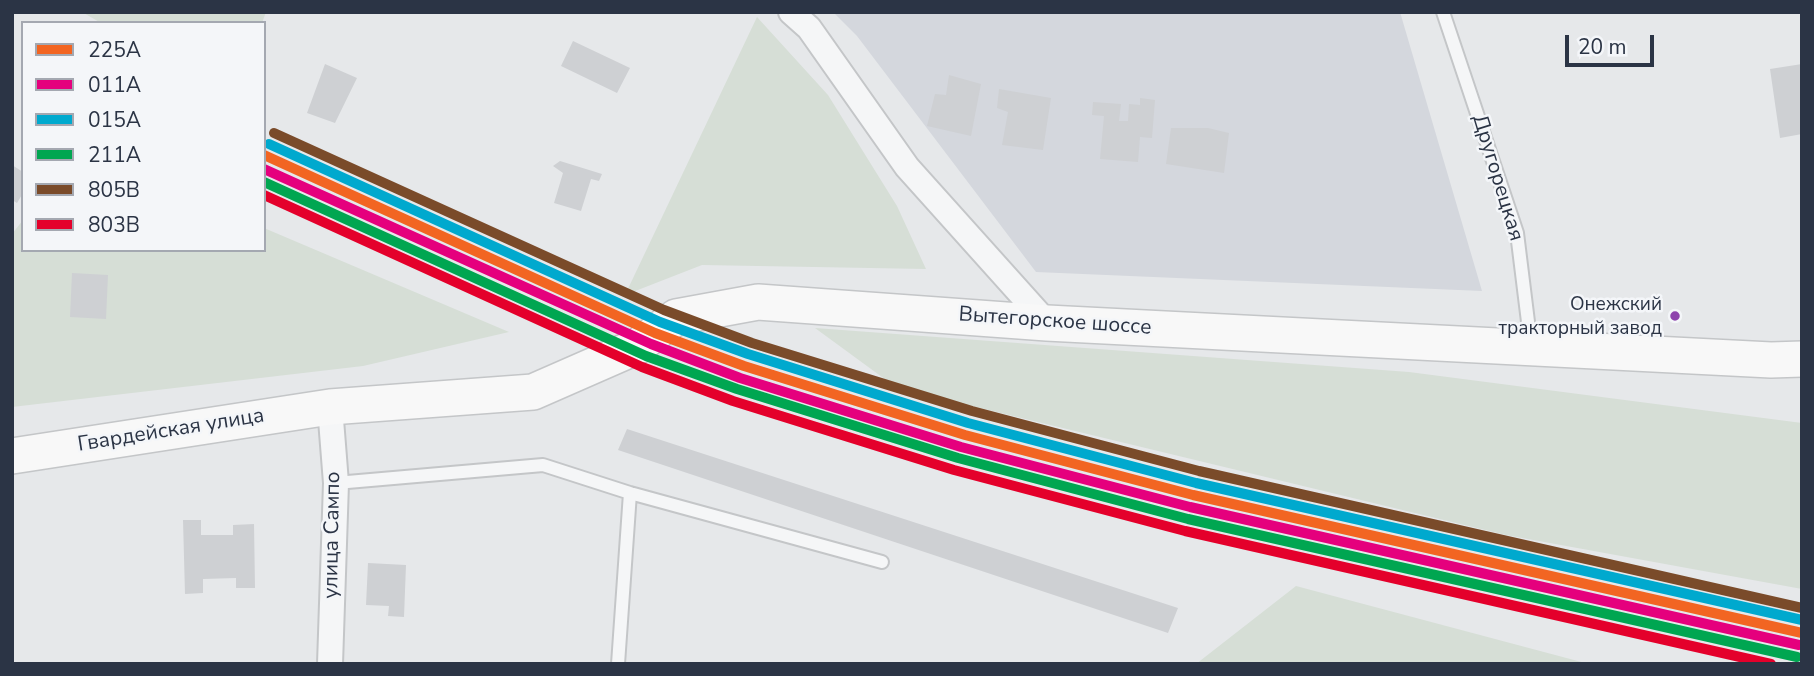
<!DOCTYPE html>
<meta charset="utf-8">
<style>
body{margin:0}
#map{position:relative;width:1814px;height:676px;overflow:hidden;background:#e6e8ea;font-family:"Nunito Sans",sans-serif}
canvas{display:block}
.frame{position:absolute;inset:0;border:14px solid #2b3445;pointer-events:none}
.legend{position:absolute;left:21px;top:21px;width:245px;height:231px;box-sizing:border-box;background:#f4f6f9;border:2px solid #a4a8b1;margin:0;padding:9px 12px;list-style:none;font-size:21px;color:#2b3445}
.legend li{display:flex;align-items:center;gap:14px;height:35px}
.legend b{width:35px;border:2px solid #a4a8b1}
.scale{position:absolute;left:1565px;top:35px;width:89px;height:32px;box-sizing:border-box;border:4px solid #2b3445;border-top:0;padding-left:9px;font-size:21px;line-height:24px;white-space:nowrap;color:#2b3445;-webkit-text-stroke:5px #f4f6f9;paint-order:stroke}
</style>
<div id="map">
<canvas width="1814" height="676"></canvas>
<div class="frame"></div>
<ul class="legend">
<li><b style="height:9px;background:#f26522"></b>225А</li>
<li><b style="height:9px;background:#e5007d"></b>011А</li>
<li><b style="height:9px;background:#00a9ce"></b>015А</li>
<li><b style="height:9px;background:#00a651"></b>211А</li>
<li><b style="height:9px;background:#7a4b2a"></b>805В</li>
<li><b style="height:9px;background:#e4002b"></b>803В</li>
</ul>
<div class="scale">20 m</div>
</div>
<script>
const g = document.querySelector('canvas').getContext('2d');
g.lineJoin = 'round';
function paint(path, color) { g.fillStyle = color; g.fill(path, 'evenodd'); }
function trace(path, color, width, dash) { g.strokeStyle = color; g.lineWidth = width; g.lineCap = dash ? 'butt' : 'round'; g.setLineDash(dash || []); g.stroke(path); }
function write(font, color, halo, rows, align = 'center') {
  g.font = font + ' "Nunito Sans",sans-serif'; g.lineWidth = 5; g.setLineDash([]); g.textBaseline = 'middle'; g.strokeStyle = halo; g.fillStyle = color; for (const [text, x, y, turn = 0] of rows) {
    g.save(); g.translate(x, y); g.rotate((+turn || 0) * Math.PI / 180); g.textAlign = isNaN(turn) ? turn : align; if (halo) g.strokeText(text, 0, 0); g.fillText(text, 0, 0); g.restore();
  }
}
paint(new Path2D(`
 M833 12H1400L1482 291 1036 272 857 36Z`), '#d4d7dd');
paint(new Path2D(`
 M82 12H266L262 23H101Z
 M757 17 828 95 897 206 926 269 702 265 625 295Z
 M23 220V250H264V228L509 332 363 366 12 407V234Z
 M815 328 1409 372 1802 423V589L1506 535 897 388Z
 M1296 586 1589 664H1196Z`), '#d6ded6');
paint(new Path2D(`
 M573 41 630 68 617 93 561 66Z
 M325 64 357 78 335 123 307 113Z
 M1802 64V134L1780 138 1770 69Z
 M949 75 981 84 971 136 927 126 935 94 946 95Z
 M999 89 1051 98 1043 150 1002 145 1008 112 997 108Z
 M1140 98 1155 100 1152 138 1140 137 1138 162 1100 159 1104 116 1092 115 1093 102 1121 104 1119 121H1128L1129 104 1140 105Z
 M1171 128H1208L1229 133 1224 173 1166 164Z
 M560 161 602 174 599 181 591 179 581 211 554 203 563 173 553 166Z
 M12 165 23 172V193L17 203 12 200Z
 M72 273 108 275 106 319 70 317Z
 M627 429 1178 608 1168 633 618 450Z
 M183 520H201V535H233V525L254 524 255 588H236V578L203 579V593L185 594Z
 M368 563 406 565 404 617 388 616 389 606 366 605Z`), '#ced0d3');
const lane = new Path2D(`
 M1443 12 1517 233 1531 346
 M336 483 543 465 630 493 882 562
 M618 664 630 493`);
const street = new Path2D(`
 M791 12 809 28 907 167 1047 323
 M330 407 336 483 330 664`);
const secondary = new Path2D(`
 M12 456 330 407 533 392 638 346 676 317 758 302 1047 323 1771 360 1802 359`);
trace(lane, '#c4c6c8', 16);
trace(street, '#c4c6c8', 28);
trace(secondary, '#c4c6c8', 38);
trace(lane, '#f5f6f7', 12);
trace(street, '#f5f6f7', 24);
trace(secondary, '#f8f8f8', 35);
trace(new Path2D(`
 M264 155 655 333 744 366 965 435 1193 495 1802 633`), '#f26522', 10);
trace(new Path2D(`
 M264 169 651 344 740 378 961 447 1190 507 1799 645`), '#e5007d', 10);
trace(new Path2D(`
 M269 144 660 322 748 354 968 423 1196 483 1802 620`), '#00a9ce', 10);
trace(new Path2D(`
 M264 182 646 356 737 389 958 458 1188 519 1797 657`), '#00a651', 10);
trace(new Path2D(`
 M274 133 664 310 752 343 972 411 1199 471 1802 608`), '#7a4b2a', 10);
trace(new Path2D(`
 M264 195 642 367 733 401 954 470 1185 531 1771 664`), '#e4002b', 10);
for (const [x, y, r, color] of [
 [1675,316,6,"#8e44ad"]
]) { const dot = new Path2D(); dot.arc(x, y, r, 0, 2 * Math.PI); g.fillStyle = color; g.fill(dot); trace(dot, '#f4f6f9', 2.5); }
write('19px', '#2b3445', '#f4f6f9', [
 ["Онежский",1662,305],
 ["тракторный завод",1662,329]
], 'right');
write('21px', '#2b3445', '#f4f6f9', [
 ["Другорецкая",1497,178,73],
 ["Вытегорское шоссе",1055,322,4],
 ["Гвардейская улица",171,431,-9],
 ["улица Сампо",333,535,-89]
]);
</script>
